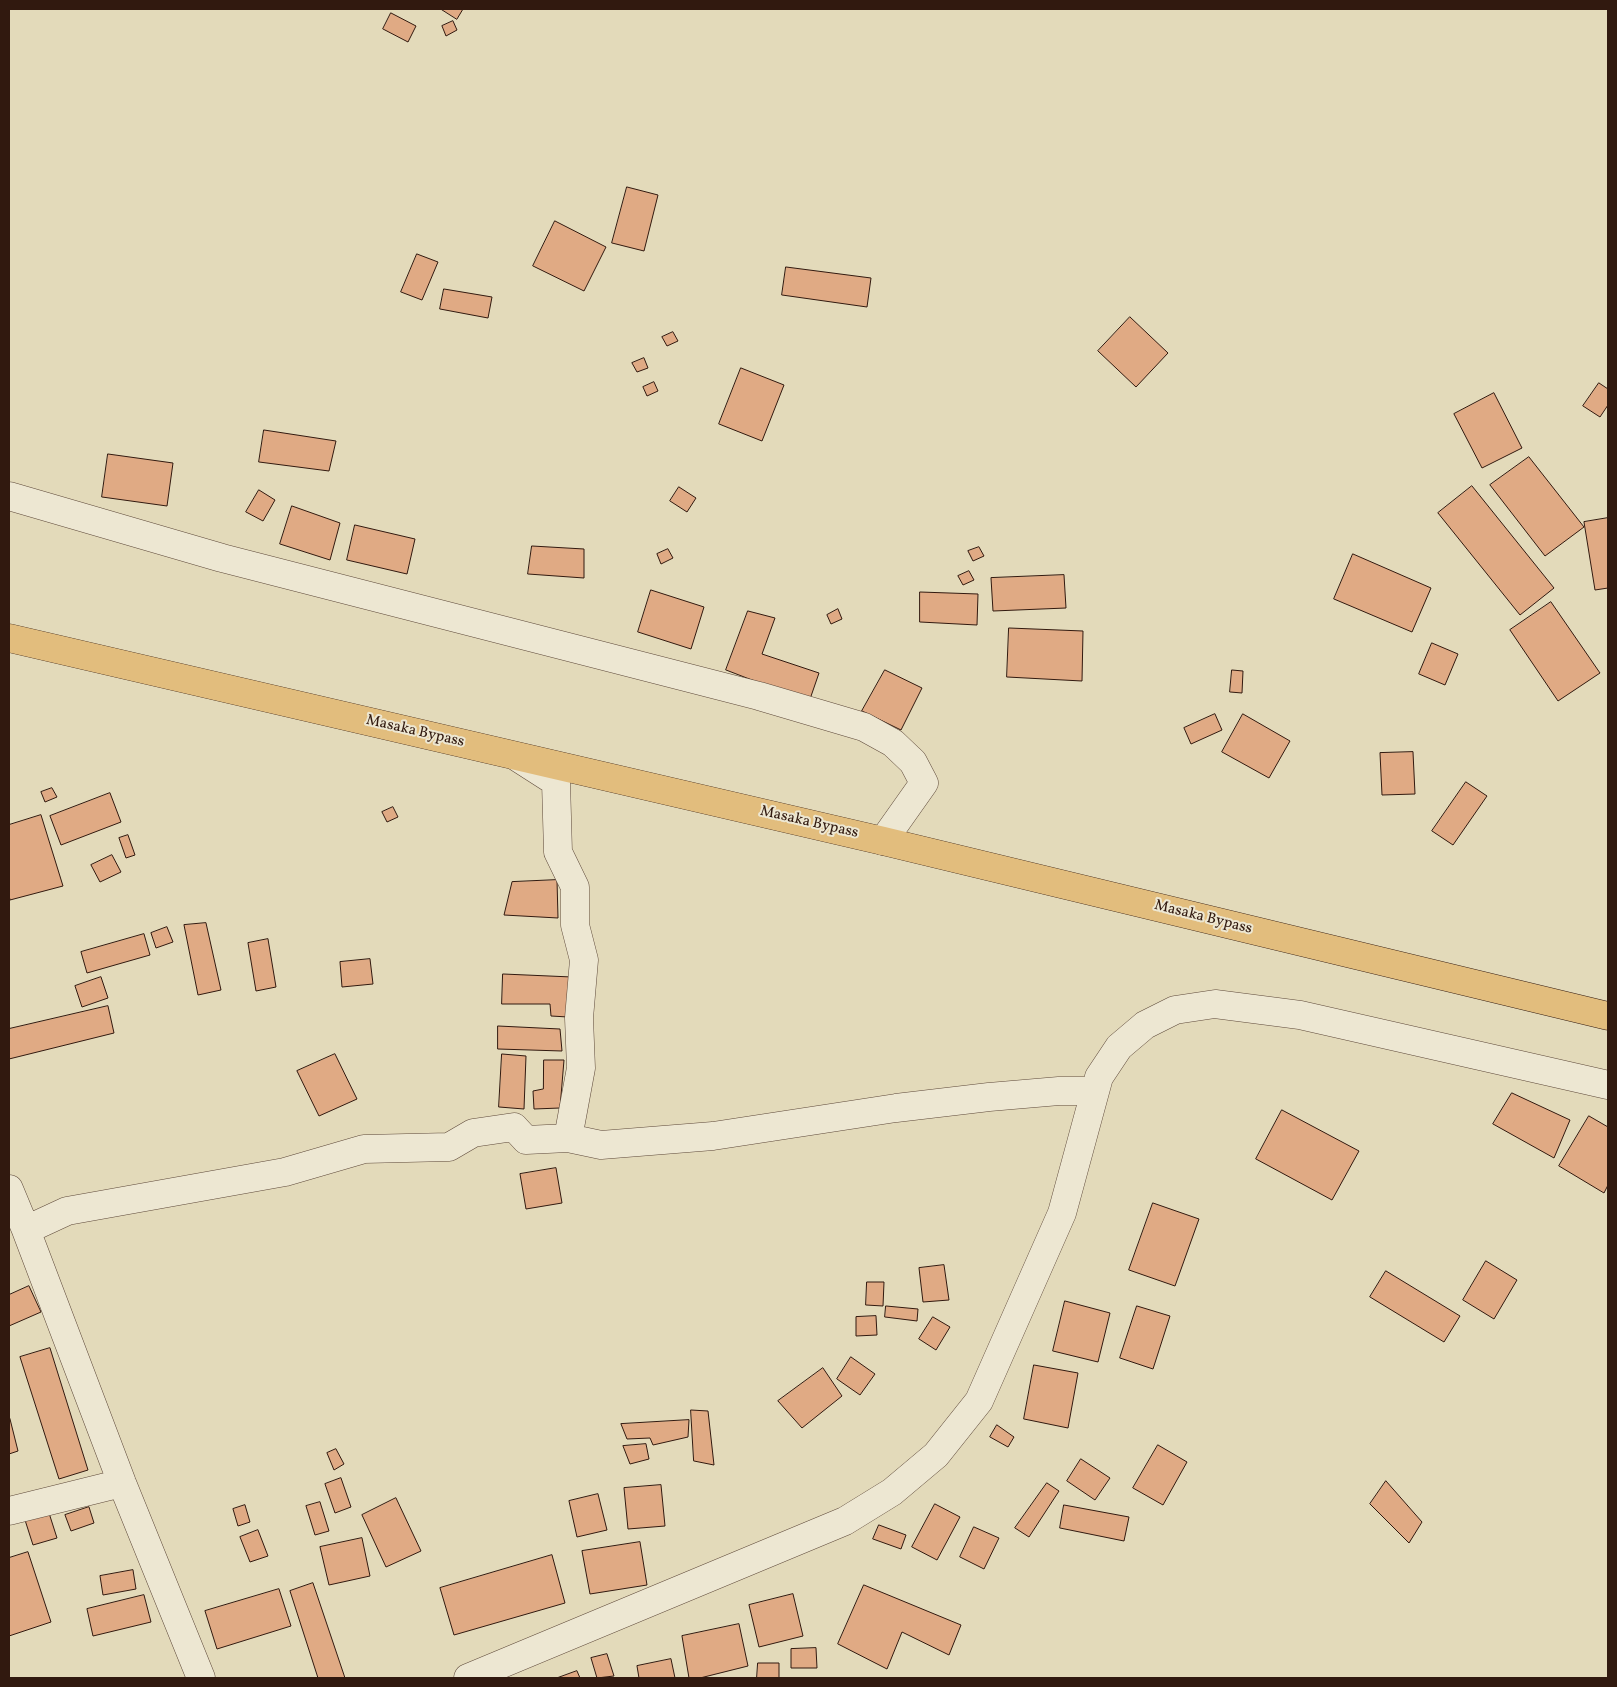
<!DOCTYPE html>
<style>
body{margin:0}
#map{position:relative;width:1617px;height:1687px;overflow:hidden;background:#e3daba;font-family:Vollkorn,serif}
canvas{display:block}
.frame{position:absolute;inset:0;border:10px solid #31190f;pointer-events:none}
</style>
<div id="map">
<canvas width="1617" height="1687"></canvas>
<div class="frame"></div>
</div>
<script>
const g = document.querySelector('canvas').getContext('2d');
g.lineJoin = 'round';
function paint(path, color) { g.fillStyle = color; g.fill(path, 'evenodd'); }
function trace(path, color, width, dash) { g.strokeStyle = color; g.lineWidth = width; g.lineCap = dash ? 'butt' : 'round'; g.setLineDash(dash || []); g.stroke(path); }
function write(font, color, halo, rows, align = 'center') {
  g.font = font + ' Vollkorn,serif'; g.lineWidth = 4; g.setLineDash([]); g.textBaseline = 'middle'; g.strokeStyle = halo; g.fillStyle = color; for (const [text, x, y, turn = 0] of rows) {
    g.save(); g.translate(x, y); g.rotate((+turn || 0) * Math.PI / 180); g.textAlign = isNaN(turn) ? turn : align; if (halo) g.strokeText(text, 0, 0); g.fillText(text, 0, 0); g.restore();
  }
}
const building = new Path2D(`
 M441 9H463L457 19Z
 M391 13 416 26 408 42 383 29Z
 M453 21 457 30 446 36 442 26Z
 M627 187 658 195 644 251 612 243Z
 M555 221 606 247 584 291 533 266Z
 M417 254 438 262 422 300 401 292Z
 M786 267 871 278 867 307 782 295Z
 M444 289 492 297 488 318 440 309Z
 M1130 317 1168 353 1136 387 1098 351Z
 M673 332 678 341 667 346 662 337Z
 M644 358 648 368 637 372 632 363Z
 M741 368 784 385 762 441 719 424Z
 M654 382 658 391 647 396 643 387Z
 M1599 383 1608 389V405L1600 417 1583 406Z
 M1494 393 1522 448 1482 468 1454 414Z
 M264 430 336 441 329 471 259 462Z
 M108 454 173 463 167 506 102 497Z
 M1529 457 1584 527 1545 556 1490 485Z
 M1472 486 1554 588 1520 615 1438 513Z
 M679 487 696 498 687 512 670 501Z
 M259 490 275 500 263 521 246 512Z
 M292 506 340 523 330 560 280 544Z
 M1608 518V588L1595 590 1584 522Z
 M355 525 415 539 407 574 347 560Z
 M532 546 584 549V578L528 574Z
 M979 547 984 556 973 561 968 551Z
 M668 549 673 558 661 564 657 554Z
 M1353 554 1431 588 1412 632 1334 599Z
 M969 571 974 580 963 585 958 576Z
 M1064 575 1066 608 993 611 991 578Z
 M651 590 704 607 691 649 638 632Z
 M920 592 978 594 977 625 920 622Z
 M1551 602 1600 673 1558 701 1510 630Z
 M838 609 842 619 831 624 827 615Z
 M748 611 775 618 762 654 819 673 809 702 726 670Z
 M1009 628 1083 631 1082 681 1007 677Z
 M1432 643 1458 654 1445 685 1419 674Z
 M885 670 922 688 901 730 862 711Z
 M1232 670 1243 671 1242 693 1230 692Z
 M1215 714 1222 730 1191 744 1184 728Z
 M1243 714 1290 741 1269 778 1222 752Z
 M1413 752 1415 794 1382 795 1380 753Z
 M1466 782 1487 796 1453 845 1432 831Z
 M52 788 57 797 45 802 41 792Z
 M110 793 121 822 61 845 50 816Z
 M393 807 398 817 387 822 382 812Z
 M41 815 63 886 10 900 9 895V825Z
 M128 835 135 855 126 858 119 838Z
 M112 855 121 872 100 882 91 865Z
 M557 880 558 918 504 915 512 882Z
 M206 923 221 990 198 995 184 925Z
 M167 927 173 942 156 948 151 933Z
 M144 934 150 955 87 973 81 952Z
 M268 939 276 987 256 991 248 943Z
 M370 959 373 984 342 987 340 962Z
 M503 974 572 977 568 1017 551 1016 550 1004H502Z
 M101 977 108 998 82 1007 75 986Z
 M108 1006 114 1033 9 1059V1029Z
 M498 1026 560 1029 562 1051 498 1049Z
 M335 1054 357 1099 319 1116 297 1071Z
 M502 1054 526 1056 524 1109 499 1107Z
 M544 1060H564L560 1108 534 1109 533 1091 543 1089Z
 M1512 1093 1570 1120 1554 1158 1493 1124Z
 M1282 1110 1359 1151 1332 1200 1256 1159Z
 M1589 1116 1608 1127V1185L1604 1193 1559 1166Z
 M556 1168 562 1203 526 1209 520 1174Z
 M1153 1203 1199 1219 1175 1286 1129 1270Z
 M1486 1261 1517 1280 1494 1319 1463 1300Z
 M944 1265 949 1300 923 1302 919 1268Z
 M1386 1271 1460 1316 1444 1342 1370 1297Z
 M867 1282H884L883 1306 866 1305Z
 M29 1286 41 1312 9 1326V1295Z
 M1065 1301 1110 1313 1098 1362 1053 1351Z
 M886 1306 918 1309 917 1321 885 1317Z
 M1137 1306 1170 1316 1153 1369 1120 1358Z
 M876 1316 877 1335 856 1336V1317Z
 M933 1317 950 1327 936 1350 919 1339Z
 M50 1348 88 1470 59 1479 20 1357Z
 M851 1357 875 1374 860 1395 837 1379Z
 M1034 1365 1078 1373 1068 1428 1024 1419Z
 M823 1368 842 1396 802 1428 778 1401Z
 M691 1410 708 1411 714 1465 694 1461Z
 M10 1419 18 1451 9 1454V1420Z
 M689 1420 688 1437 653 1445 650 1438 627 1439 621 1424Z
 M997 1425 1014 1437 1008 1447 990 1437Z
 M646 1444 649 1459 630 1464 623 1446Z
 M1158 1445 1187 1462 1163 1505 1133 1488Z
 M336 1449 344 1464 334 1470 327 1453Z
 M1081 1459 1110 1478 1095 1500 1067 1481Z
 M341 1478 351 1507 335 1513 325 1484Z
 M1386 1481 1422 1522 1409 1543 1370 1504Z
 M1047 1483 1059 1491 1029 1537 1015 1528Z
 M661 1485 665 1526 628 1529 624 1488Z
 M598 1494 607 1530 577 1537 569 1501Z
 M396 1498 421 1551 386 1567 362 1515Z
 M320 1502 329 1531 315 1535 306 1506Z
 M935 1504 960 1517 937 1560 912 1547Z
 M245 1505 250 1522 238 1526 233 1509Z
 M1064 1505 1129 1517 1124 1541 1060 1528Z
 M89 1507 94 1523 71 1531 65 1515Z
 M49 1513 57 1538 33 1545 25 1520Z
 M879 1525 906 1535 901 1549 873 1539Z
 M974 1527 999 1538 984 1569 960 1557Z
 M258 1530 268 1556 250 1562 240 1537Z
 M362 1538 370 1576 329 1585 320 1547Z
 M640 1542 647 1585 590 1594 582 1551Z
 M28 1552 51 1622 9 1636V1558Z
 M552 1555 565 1603 454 1635 440 1588Z
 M133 1570 136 1589 103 1595 100 1576Z
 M313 1583 345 1678H318L290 1591Z
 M864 1585 961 1625 949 1655 902 1632 887 1669 838 1644Z
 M279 1589 291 1626 217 1649 205 1611Z
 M793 1594 803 1636 759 1647 749 1605Z
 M144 1595 151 1622 93 1636 87 1609Z
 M739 1624 748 1666 700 1678H689L682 1636Z
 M816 1648 817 1668H791V1649Z
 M607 1654 614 1676 597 1678 591 1658Z
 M671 1659 675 1678H639L637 1666Z
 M758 1663H779V1678H757Z
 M577 1671 580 1678H557Z`);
paint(building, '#e0aa84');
trace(building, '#31190f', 1);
const minor = new Path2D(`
 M9 496 222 558 759 696 864 727 893 743 913 762 924 783 883 841
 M517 757 556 782 558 852 575 887V925L584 960 579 1018 581 1068 568 1138
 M9 1189 26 1230 122 1483 201 1678
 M26 1230 67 1211 285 1172 364 1149 449 1147 473 1133 514 1127 526 1140 568 1138 601 1145 713 1136 896 1108 989 1097 1059 1091H1095
 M9 1511 122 1483
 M468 1678 845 1521 892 1492 936 1455 979 1401 1062 1213 1099 1077 1119 1047 1145 1025 1175 1010 1215 1004 1300 1015 1608 1085`);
const highway = new Path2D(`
 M9 638 883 841 1608 1016`);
trace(minor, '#5e493a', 29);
trace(highway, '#31190f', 29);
trace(minor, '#ede7d2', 28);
trace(highway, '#e2bd7d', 28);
write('15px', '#31190f', '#ede7d2', [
 ["Masaka Bypass",415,732,13],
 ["Masaka Bypass",809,823,13],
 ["Masaka Bypass",1203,918,14]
]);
</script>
